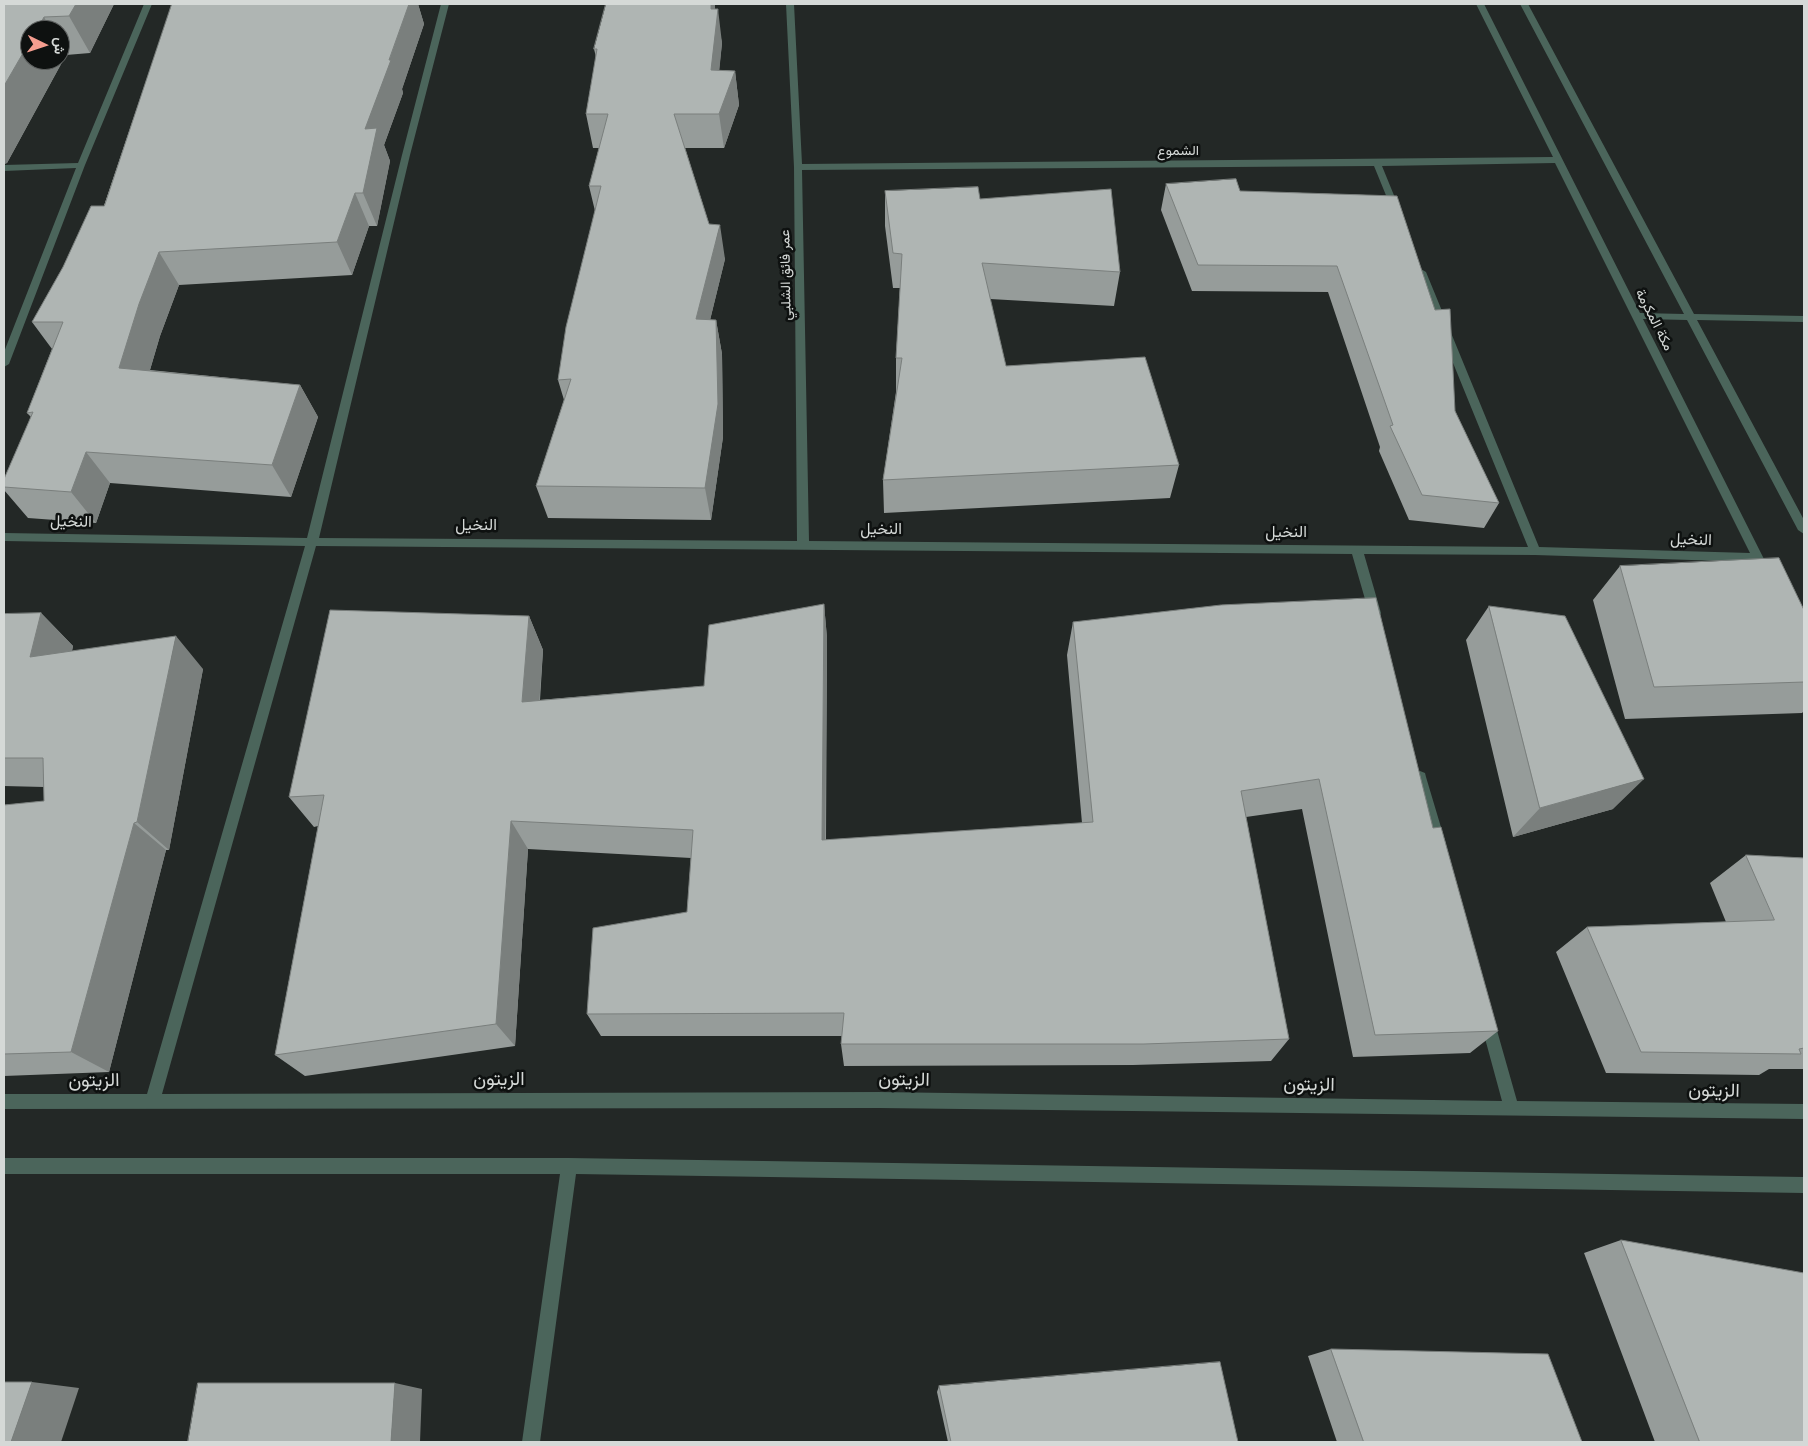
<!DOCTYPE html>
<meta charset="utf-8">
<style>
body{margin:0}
#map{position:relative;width:1808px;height:1446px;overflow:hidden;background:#232826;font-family:"Fira Sans",Vazirmatn,sans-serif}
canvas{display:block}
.frame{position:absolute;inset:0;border:5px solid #d5d9d7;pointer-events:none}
.north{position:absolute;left:20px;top:20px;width:50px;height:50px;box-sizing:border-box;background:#0e1110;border:1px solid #5e6160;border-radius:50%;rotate:94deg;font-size:14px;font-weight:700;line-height:20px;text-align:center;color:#d5d9d7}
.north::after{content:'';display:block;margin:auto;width:18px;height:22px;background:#f59d8f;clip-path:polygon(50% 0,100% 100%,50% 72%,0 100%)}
</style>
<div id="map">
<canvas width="1808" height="1446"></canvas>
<div class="frame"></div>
<div class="north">ش</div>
</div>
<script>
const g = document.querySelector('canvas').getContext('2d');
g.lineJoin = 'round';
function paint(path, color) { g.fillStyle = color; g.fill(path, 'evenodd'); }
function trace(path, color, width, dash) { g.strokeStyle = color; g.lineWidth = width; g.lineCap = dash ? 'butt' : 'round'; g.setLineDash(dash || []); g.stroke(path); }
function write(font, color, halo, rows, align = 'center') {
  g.font = font + ' "Fira Sans",Vazirmatn,sans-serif'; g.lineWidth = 5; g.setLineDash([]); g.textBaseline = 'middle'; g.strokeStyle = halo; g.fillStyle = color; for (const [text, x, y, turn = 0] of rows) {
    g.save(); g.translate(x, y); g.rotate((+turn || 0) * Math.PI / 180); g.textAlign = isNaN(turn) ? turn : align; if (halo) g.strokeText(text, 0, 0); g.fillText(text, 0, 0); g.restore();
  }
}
paint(new Path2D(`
 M144 4H152L85 165 9 364 4 367V352L76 168 4 171V165L78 163Z
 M441 4H449L410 155 319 538 797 541 794 167 786 4H794L802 164 1553 157 1476 4H1484L1640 313 1684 314 1520 4H1528L1694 314 1804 316V322L1697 320 1804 520V534L1798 530 1687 320 1643 319 1766 563 1764 566H1756L1754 562 1535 555 1364 554 1381 613 1379 616H1371L1369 613 1352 554 316 546 162 1094 879 1092 1502 1101 1480 1020 1482 1015 1487 1013 1492 1015 1494 1020 1517 1101 1804 1104V1119L879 1108 4 1109V1094H147L305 546 4 541V533L307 538 402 155ZM1555 163 1750 553 1539 547 1426 272 1421 269 1416 272 1528 547 809 541 802 170 1374 166 1392 210 1396 213 1400 210 1382 166Z
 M1420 771 1425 773 1426 777 1446 844 1444 848 1439 850 1434 848 1432 844 1414 777 1415 773Z
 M4 1158H569L1804 1177V1193L576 1174 540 1442H522L560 1174H4Z`), '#4b655b');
paint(new Path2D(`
 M4 4H114L90 53 66 55 7 163 4 164ZM30 30H60V60Z
 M172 4H418L424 24 402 89 403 93 384 145 390 161 377 226H369L352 275 179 285 160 336 150 370 300 385 318 417 291 497 110 483 96 523 28 518 4 490V479L31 417 27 413 52 349 32 322 104 206Z
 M715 4V9L722 43 719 70 735 71 739 105 724 148H685L709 224 725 259 710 320H716L722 354 723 437 711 520 548 518 536 486 564 400 558 380 595 211 589 186 599 148H593L586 114 596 57 594 49Z
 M1166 184 1240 191 1397 196 1455 411 1499 503 1484 528 1409 520 1379 451 1380 447 1328 292 1192 291 1161 210Z
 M885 191 980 199 1120 272 1114 306 990 299 1006 366 1179 465 1170 498 884 513 883 480 896 392V358L900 288H893L885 226Z
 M1620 566 1804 610V711L1802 713 1625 719 1593 600Z
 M824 604 827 638 826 840 1082 823 1067 655 1073 622 1433 828 1498 1031 1470 1053 1353 1057 1302 809 1246 817 1289 1039 1271 1061 1133 1065 844 1066 841 1044 842 1036H601L587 1014 687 912 691 858 528 849 515 1046 305 1076 275 1055 318 826 314 827 289 797 529 616 543 650 540 700 704 686Z
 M1489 606 1613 809 1513 837 1466 640Z
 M41 613 73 646 72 651 203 669 169 850H166L109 1072 4 1076V805L44 801V787L4 786V614Z
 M1746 855 1804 858V1069H1769L1759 1075 1606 1073 1556 952 1587 927 1726 922 1710 883Z
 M1621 1240 1804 1442H1655L1584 1253Z
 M1331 1349 1582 1442H1337L1308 1356Z
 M939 1386 1238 1442H948L937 1392Z`), '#969c9a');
paint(new Path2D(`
 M76 4H114L90 53 69 16Z
 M409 4H418L424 24 402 89 403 93 384 145 390 161 377 226 363 193 365 129Z
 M711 4H715V33L718 9 722 43 716 104 711 70Z
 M44 17 51 30H37Z
 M30 41V60H60V45L66 55 7 163 4 164V86Z
 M735 71 739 105 724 148 719 114Z
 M355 193 369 226 352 275 337 242Z
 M720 225 725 259 702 353 696 319Z
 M159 252 179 285 160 336 141 400 119 368 139 304Z
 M716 320 722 354 723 437 711 520 705 488Z
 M300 385 318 417 291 497 272 465Z
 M86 452 110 483 96 523 71 492Z
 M824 604 827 638 825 868 822 840Z
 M41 613 73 646 63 689 30 657Z
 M529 616 543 650 537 734 522 702Z
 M176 636 203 669 169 850 137 822Z
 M1644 779 1613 809 1513 837 1540 808Z
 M511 821 528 849 515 1046 496 1024Z
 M134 823 166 850 109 1072 71 1052Z
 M32 1382 79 1388 61 1442H11Z
 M395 1383 422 1389 420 1442H391Z`), '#7a7f7d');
const building = new Path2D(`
 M4 4H76L69 16 44 17 37 30H30V41L4 86Z
 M172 4H409L389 60H391L365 129 377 128 363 193H355L337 242 159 252 139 304 119 368 300 385 272 465 86 452 71 492 4 487V479L33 412 27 413 63 322H32L63 267 91 206H104Z
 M606 4H711V9H718L711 70 735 71 719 114H674L709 224 720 225 696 319 716 320 718 404 705 488 536 486 571 379 558 380 566 327 601 186H589L608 114H586L597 49H594Z
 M1236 179 1240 191 1397 196 1435 310 1450 309 1455 411 1499 503 1422 495 1390 426 1393 425 1337 266 1198 265 1166 184Z
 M978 187 980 199 1111 189 1120 272 982 263 1006 366 1145 357 1179 465 883 480 902 358H896L902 254 893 253 885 191Z
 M1779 558 1804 610V682L1654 687 1620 566Z
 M1376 598 1433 828 1441 827 1498 1031 1375 1035 1319 779 1241 791 1289 1039 1144 1044H841L844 1013 587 1014 593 928 687 912 693 830 511 821 496 1024 275 1055 324 795 289 797 330 610 529 616 522 702 704 686 709 625 824 604 822 840 1093 822 1073 622 1221 605Z
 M1489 606 1565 616 1644 779 1540 808Z
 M41 613 30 657 176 636 137 822 134 823 71 1052 4 1054V805L44 801 43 758H4V614Z
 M1746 855 1804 858V1048L1799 1049 1801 1054 1641 1052 1587 927 1774 920Z
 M1621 1240 1804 1273V1442H1700Z
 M1331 1349 1548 1354 1582 1442H1364Z
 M1220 1362 1238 1442H951L939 1386Z
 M4 1382H32L11 1442H4Z
 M198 1383H395L391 1442H188Z`);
paint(building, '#afb5b3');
trace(building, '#7a7f7d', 1);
write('14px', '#d5d9d7', '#0e1110', [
 ["الشموع",1178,151],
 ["عمر فائق الشلبي",786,275,-91],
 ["مكة المكرمة",1654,320,63]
]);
write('16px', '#d5d9d7', '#0e1110', [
 ["النخيل",71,522,1],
 ["النخيل",476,526],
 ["النخيل",881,530],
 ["النخيل",1286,533],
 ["النخيل",1691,540,2]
]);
write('19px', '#d5d9d7', '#0e1110', [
 ["الزيتون",499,1080],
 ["الزيتون",904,1080,1],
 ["الزيتون",94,1081,-1],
 ["الزيتون",1309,1085,1],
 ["الزيتون",1714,1091,1]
]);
</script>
